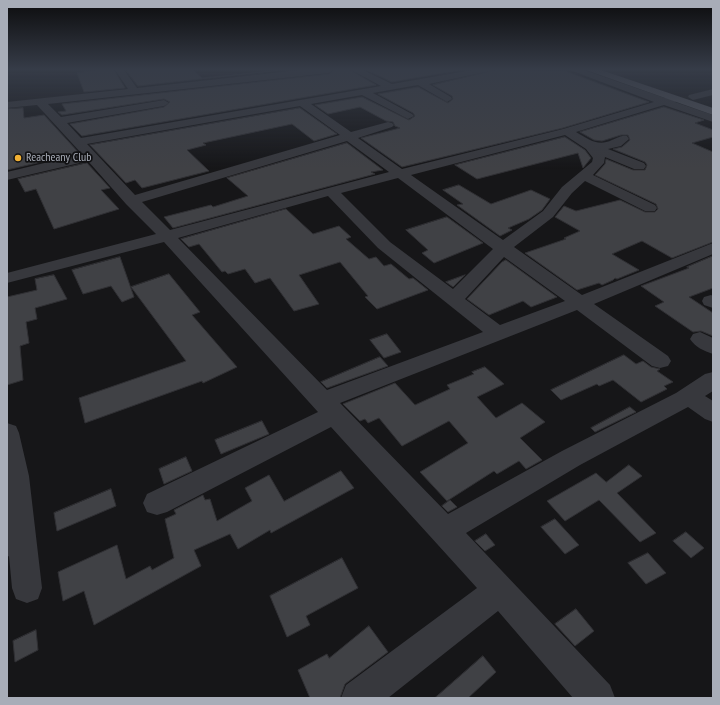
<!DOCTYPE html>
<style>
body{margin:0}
#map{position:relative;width:720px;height:705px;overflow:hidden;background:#161618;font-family:"PT Sans Narrow",sans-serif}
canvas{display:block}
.frame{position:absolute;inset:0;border:8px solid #a8adb8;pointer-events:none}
</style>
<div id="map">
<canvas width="720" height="705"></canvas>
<div class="frame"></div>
</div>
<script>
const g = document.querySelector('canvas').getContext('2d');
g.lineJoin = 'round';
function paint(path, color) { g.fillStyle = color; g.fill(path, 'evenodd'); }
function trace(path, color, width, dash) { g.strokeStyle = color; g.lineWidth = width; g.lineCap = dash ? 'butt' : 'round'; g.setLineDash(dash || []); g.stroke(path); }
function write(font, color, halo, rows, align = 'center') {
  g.font = font + ' "PT Sans Narrow",sans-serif'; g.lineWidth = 3.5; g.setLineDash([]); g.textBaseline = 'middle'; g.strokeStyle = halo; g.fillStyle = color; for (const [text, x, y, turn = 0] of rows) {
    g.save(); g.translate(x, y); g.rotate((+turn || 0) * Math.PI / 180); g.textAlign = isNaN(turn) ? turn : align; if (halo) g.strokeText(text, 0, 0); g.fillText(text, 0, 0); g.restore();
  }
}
const building = new Path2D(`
 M98 70H114L125 88 84 92 77 73Z
 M126 70H193L202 78 281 70 138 86Z
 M334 70H350L376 85 82 136 70 124 164 107 170 102 164 99 62 115 58 112 66 111 62 104 329 74Z
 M367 70H460L392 82Z
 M496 70 565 71 649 102 563 128 402 167 361 138 400 128 395 126 393 122 386 121 360 107 328 114 315 105 362 97 409 120 415 116 413 113 378 94 418 87 448 103 453 99 452 96 433 85Z
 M664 107 704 120 695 123 713 130V137L692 143 713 152V242L672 258 642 241 612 254 639 270 617 279 615 278 613 280 602 285 599 283 577 290 525 253 566 239 564 238 580 231 555 217 564 206 576 211 620 200 645 212H655L658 209 656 204 595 175 605 164 606 159 633 170H645L647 165 645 162 613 149 622 147 630 140 628 135H621L602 141 594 140 580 132Z
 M23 108 24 118 44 115 79 153 7 170 8 109Z
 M300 108 337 134 314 141 292 124 203 143 206 145 187 150 209 171 142 188 135 180 126 183 90 145Z
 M565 137 585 150 591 158 583 168 578 153 477 179 455 165Z
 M347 143 383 170 371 172 375 174 173 228 164 217 211 205 213 207 248 196 227 178Z
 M87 163 110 188 101 190 119 209 54 229 36 189 25 192 18 179Z
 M459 185 491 204 531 190 550 199 542 210 529 219 508 228 512 230 500 236 457 205 463 204 443 190Z
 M286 209 313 234 339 226 351 237 346 239 369 259 376 257 384 266 391 264 409 279 413 278 428 290 377 309 365 297 368 296 340 262 299 275 319 304 294 311 270 278 255 283 245 269 228 274 225 271 222 272 199 244 189 247 181 239Z
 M447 217 483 243 434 263 422 253 428 250 406 230Z
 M713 256V288L689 297 713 313V336L701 331 693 332 655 306 664 302 641 286 689 268 687 267Z
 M120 257 134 297 122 302 111 286 83 294 72 270Z
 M506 260 557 297 531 307 523 301 489 315 467 299 502 262Z
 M169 274 200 312 192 315 237 367 203 383 202 381 85 423 79 398 186 361 131 287Z
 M54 275 67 299 35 308 37 319 26 322 29 343 20 346 23 380 7 385V297L37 290 35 279Z
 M465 275 453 287 446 282Z
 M387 334 401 352 384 358 370 340Z
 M624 355 636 364 643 361 651 367 660 369 657 371 673 382 664 386 667 389 641 402 613 380 599 386 597 384 561 400 551 390Z
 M380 357 388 366 327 388 321 382Z
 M485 367 504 384 477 397 496 418 522 403 545 422 520 438 542 460 526 469 519 461 497 474 494 471 447 501 420 472 468 443 449 421 402 446 379 418 368 423 365 419 360 421 343 404 395 383 415 405 450 389 447 385 474 374 472 372Z
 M630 407 636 412 595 432 591 428Z
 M262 421 269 434 221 454 215 440Z
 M186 457 192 471 164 484 159 469Z
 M629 465 642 476 617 493 656 533 640 542 599 500 565 521 547 501 596 473 606 482Z
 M341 471 354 488 271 533 270 530 238 549 230 534 194 550 201 566 94 625 84 591 63 601 58 572 117 545 126 579 150 566 152 570 174 558 165 519 176 514 174 510 203 495 205 500 210 499 217 521 252 501 245 488 269 475 284 501Z
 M111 489 116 506 57 531 54 513Z
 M450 500 457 507 448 512 442 506Z
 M555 519 579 545 565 554 541 527Z
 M686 532 704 548 691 558 673 541Z
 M486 534 495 545 485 551 475 541Z
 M648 553 666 573 646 584 628 563Z
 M342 558 358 588 306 616 310 625 287 637 270 596Z
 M576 609 594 631 575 646 555 624Z
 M369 626 388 652 345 684 340 698H310L298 670 327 654 329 658Z
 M36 630 38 650 15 662 13 641Z
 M483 656 496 672 468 698H435Z`);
paint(building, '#404145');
trace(building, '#303034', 1);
paint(new Path2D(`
 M115 70H124L137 88 299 70H333L329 73 48 104 61 117 164 100 169 103 164 106 67 123 81 138 381 86 351 70H363L392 84 472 70H495L429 84 451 97 452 99 447 102 418 85 373 93 412 114 414 116 408 119 362 95 311 104 351 132 388 122 392 123 394 125 392 127 358 138 402 169 563 129 654 102 570 70H584L665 98 678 97 679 99 675 102 713 115V122L664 105 576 132C588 139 598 147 612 140 618 138 621 135 627 136L629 139 621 146 608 149 644 163 646 166 644 169H634L605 157 604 163 593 175 655 205 657 208 655 211H645L585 181 572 193 553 217 514 247 582 295 713 243V254L594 304 668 356 671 361 668 366 660 368 652 366 577 310 340 403 448 514 562 451 676 393 705 374 713 372V391L705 396 713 401V422L705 419 688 407 580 465 466 533 610 685 615 698H573L498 611 388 698H341L346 685 477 588 331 427 167 512 157 515 147 512 143 503 147 494 318 412 164 242 7 283V273L156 234 126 204 88 161 7 180V172L82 154 37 105 7 108V102L128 89ZM300 106 340 135 135 195 87 144ZM565 135 586 149 593 158 592 162 562 187 543 211 503 240 411 175ZM347 141 389 172 170 230 142 202ZM398 178 493 249 453 289 390 242 341 193ZM328 196 378 248 483 332 327 390 178 238ZM504 257 565 301 500 325 465 299Z
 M713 89V95L693 100 688 97 689 95Z
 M711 295 713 296V308L704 305 702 301 704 297Z
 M700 332 713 338V354C704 351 695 347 690 339L693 334Z
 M7 423 16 426 19 433 29 476 42 588 38 599 27 603 16 599 12 588 9 556 7 557Z`), '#37383d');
paint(new Path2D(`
 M586 70H601L713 108V115Z`), '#53555c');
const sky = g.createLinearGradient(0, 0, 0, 169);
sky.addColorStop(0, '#0c0c0d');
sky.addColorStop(0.41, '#363c48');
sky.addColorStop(1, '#363c4800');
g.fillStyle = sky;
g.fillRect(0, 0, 720, 169);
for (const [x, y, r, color] of [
 [18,158,4,"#f2b134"]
]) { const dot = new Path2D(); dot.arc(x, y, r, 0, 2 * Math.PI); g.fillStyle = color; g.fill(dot); trace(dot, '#111113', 1.5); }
write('12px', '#a8adb8', '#111113', [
 ["Reacheany Club",26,158]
], 'left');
</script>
